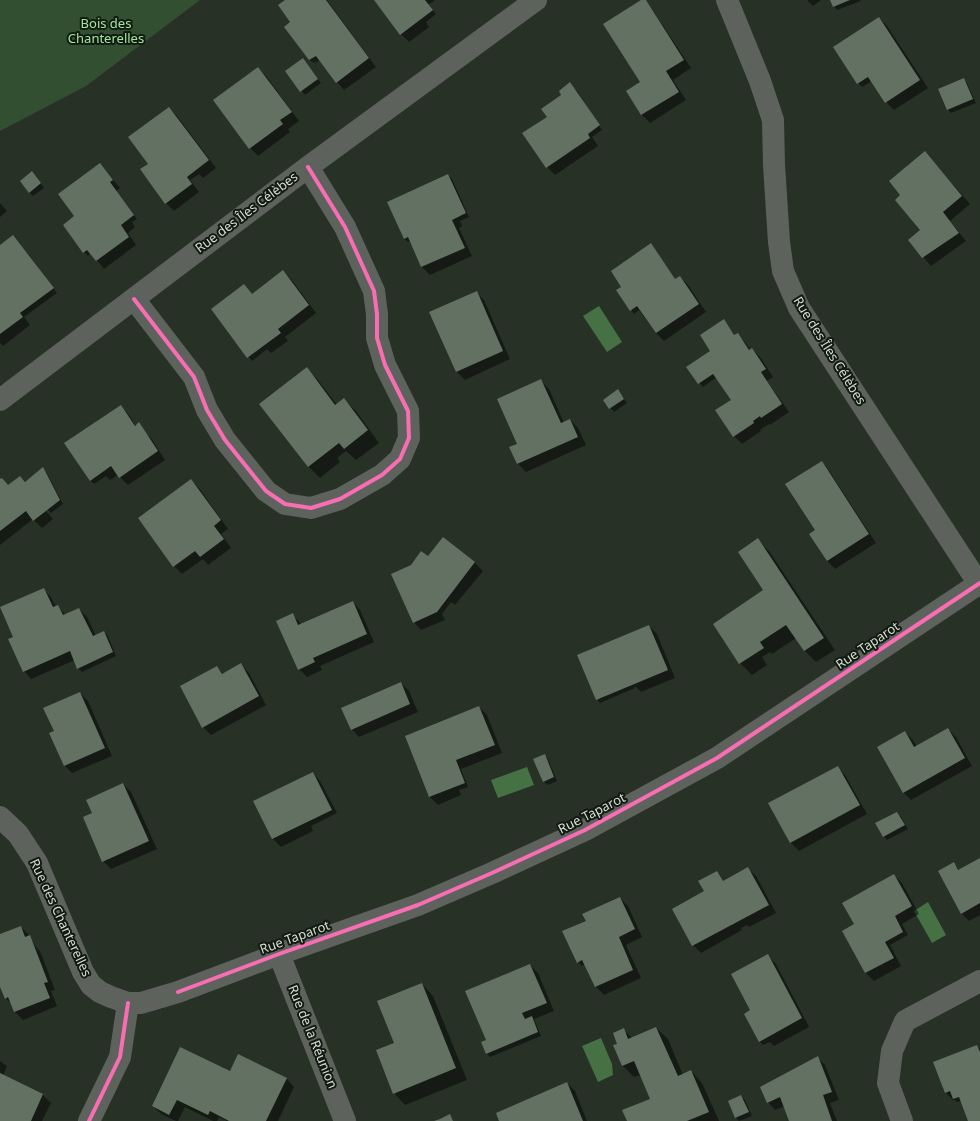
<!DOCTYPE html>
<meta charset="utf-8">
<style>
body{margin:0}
canvas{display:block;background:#273126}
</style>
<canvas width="980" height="1121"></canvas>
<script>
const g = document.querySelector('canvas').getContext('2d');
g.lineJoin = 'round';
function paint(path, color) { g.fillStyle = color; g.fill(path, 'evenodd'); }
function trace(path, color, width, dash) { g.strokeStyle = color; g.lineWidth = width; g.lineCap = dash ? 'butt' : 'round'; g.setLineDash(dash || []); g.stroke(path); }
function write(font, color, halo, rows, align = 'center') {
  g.font = font + ' "Noto Sans",sans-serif'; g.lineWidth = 4; g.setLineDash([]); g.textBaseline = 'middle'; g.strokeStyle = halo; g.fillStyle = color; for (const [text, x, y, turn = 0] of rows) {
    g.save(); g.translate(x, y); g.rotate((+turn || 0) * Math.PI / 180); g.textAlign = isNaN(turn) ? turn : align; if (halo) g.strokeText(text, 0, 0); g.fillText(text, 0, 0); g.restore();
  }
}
paint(new Path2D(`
 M0 0H200L86 86 0 131Z`), '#334f32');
paint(new Path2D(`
 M599 306 622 342 607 352 583 316Z
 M527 767 534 785 498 798 491 780Z
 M928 902 946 935 932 943 914 911Z
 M601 1038 612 1064 613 1075 598 1082 582 1046Z`), '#467144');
paint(new Path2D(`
 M287 0H327L376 67 344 90 337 82 320 60 314 63 310 60 285 27H294Z
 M375 0H435L428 5 436 14 426 22 429 27 409 42 401 34Z
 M643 0H645L648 3 691 68 673 80 686 100 650 123 642 115 627 92 642 82Z
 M807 0H821L813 6Z
 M831 0H860L861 1 837 10 834 6Z
 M879 18 887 26 928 88 894 110 886 102 872 81 862 87 858 83Z
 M306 63 321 83 305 95 287 71Z
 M258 68 266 76 299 121 288 129 290 132 258 156 250 148Z
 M963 79 967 83 976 103 951 113 947 109Z
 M570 84 578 92 602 130 592 137 598 146 555 175 547 167 548 117Z
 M169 108 177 116 216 168 203 178 199 174 190 180 199 192 174 211 166 203 142 170 150 164Z
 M925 152 970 204 950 221 966 241 931 266 909 240 921 231Z
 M100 164 120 188 116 191 137 219 132 222 135 227 128 233 136 245 104 269 91 253 88 256 84 252 74 218Z
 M448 175 452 179 469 217 460 221 462 226 459 228 472 256 430 275 422 267 411 241 408 242 404 239Z
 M36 176 44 188 33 196 29 192Z
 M0 203 7 211 0 217Z
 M13 236 29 255 57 293 24 317 30 325 3 346 0 343V246Z
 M651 244 675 280 680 277 688 285 706 312 664 341 656 333 639 310 634 314 631 310 622 287Z
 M283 271 291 279 316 313 285 337 288 341 271 353 267 349 252 361 212 309 252 295Z
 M476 292 484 300 510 359 465 380 457 372 443 340Z
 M724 320 735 336 737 334 745 342 751 350 752 349 760 357 773 377 767 381 789 412 770 425 769 424 760 430 761 431 742 444 734 436 733 400 717 377 703 387 687 367 712 351Z
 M307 369 318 380 337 405 344 400 356 411 379 443 356 460 346 451 337 458 340 462 320 478 308 466Z
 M541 381 549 389 564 423 570 420 578 428 586 445 526 472 518 464 510 448 518 444Z
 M618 390 627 403 614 412 604 400Z
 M121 406 128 414 136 426 151 438 165 460 128 485 118 475 110 480 106 476 94 484 90 480Z
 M822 462 826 466 876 543 835 569 827 561 810 534 816 530Z
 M43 469 46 472 63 504 51 513 47 509H44L53 519 42 528 33 519 0 545V481L8 486 20 477 26 482Z
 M191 480 199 488 228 529 221 534 231 548 208 565 203 559 182 574 174 566Z
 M443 539 475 563 483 571 455 605 451 602 442 614 445 620 421 630 414 622 412 565 428 558Z
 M758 540 769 551 835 650 816 662 805 651 796 638 772 654 770 652 762 657 767 665 752 675 740 663 765 590Z
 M43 589 51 597 56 607 57 606 66 615 79 609 87 617 96 636 104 632 108 636 116 656 82 672 78 668 75 660 31 679 24 671 15 637Z
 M353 602 360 610 374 642 320 666 322 670 307 677 299 669 292 614 302 625Z
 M649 626 657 634 675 678 641 692 636 687H633L635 688 600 703 597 700 600 699 598 698Z
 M241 665 249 673 266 705 211 735 203 727 217 667 223 674Z
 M401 683 409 691 418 712 359 737 352 729Z
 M80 693 88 701 112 756 72 773 64 765 55 731Z
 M479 707 487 715 502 753 461 769 468 787 459 790 461 795 438 805 430 797 406 736Z
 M948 729 956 737 972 766 911 800 903 792 905 732 913 740 917 747Z
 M545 755 548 759 557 781 548 785 544 782 535 759Z
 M837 767 845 775 867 814 799 851 791 843 769 803Z
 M313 773 320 781 337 813 311 826 313 831 281 847 273 839 255 801Z
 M123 784 131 792 157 849 111 869 103 861 93 814Z
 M897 813 901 817 908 829 887 840 884 836Z
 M980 859V915L969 921 961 913 954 863 959 870Z
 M748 869 756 876 776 913 749 927 747 925 741 928 742 930 701 953 693 945 717 873 724 882Z
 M894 875 902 883 919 914 902 924 908 935 890 945 901 966 874 981 866 973 843 932 855 925Z
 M620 898 628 906 642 937 626 945 641 978 604 995 596 987 585 964 582 966 578 962 587 921Z
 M21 927 29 935 36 947 40 951 55 990 51 991 57 1006 23 1020 15 1012 12 1004 5 998 0 984V935Z
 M768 956 776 964 809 1027 774 1046 770 1042 763 1045 759 1041Z
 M530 965 538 973 554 1011 534 1019 541 1036 490 1057 486 1053 488 1040Z
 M422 984 433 996 467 1080 405 1105 394 1093 395 1044Z
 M656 1028 668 1039 683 1075 691 1071 702 1083 719 1121H628L651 1099 641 1075 634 1077 623 1066 619 1044 623 1029 632 1038Z
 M977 1046 980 1049V1121H969L961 1101 957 1102 955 1100H953L945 1092Z
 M817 1057 825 1065 839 1100 830 1103 837 1121H791L785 1106 775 1110 768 1102Z
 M0 1061 7 1066 3 1076 43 1095 51 1103 42 1121H0Z
 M230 1072 287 1079 294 1087 278 1121H227L219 1117 217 1121H213L185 1107 178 1121H176L161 1114 153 1106Z
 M567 1083 575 1091 587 1121H500Z
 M741 1096 745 1100 752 1116 739 1121 736 1118 729 1102Z`), '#0007');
paint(new Path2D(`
 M285 0H326L369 58 336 83 316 56 309 60 284 27 290 22 278 5Z
 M374 0H425L433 10 400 35Z
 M641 0H646L684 60 666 71 679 92 641 115 626 91 640 82 603 24Z
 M830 0H850L833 7Z
 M879 17 920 80 885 103 868 77 857 84 833 47Z
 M303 58 318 79 300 92 285 71Z
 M258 67 292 112 280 120 283 124 249 149 213 100Z
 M964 78 973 99 947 110 938 89Z
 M570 82 600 125 588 134 590 138 546 168 522 133 547 117 541 109 561 95 559 91Z
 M169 107 209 160 187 177 192 184 165 204 140 169 148 164 128 137Z
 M925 151 962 196 943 212 959 233 922 258 908 240 920 230 895 200 900 195 889 181Z
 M100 163 113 180 110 182 134 215 121 225 129 237 96 261 87 250 83 253 63 225 74 216 58 194Z
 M32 171 41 183 29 193 20 181Z
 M448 174 466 213 452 220 465 248 421 267 408 237 404 239 387 202Z
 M13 235 54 288 20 313 23 317 0 334V245Z
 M651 243 675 279 680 276 699 304 656 333 637 306 630 311 616 290 621 287 611 271Z
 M283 270 309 305 278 329 281 333 247 358 211 309 244 284 252 294Z
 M477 291 503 351 456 372 429 312Z
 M724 319 734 335 738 333 749 350 752 348 766 369 761 372 782 404 761 418 760 416 753 421 754 423 733 437 715 410 731 400 713 374 698 384 686 367 710 351 700 335Z
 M307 367 335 405 344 398 368 430 344 449 339 443 308 467 259 404Z
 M541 379 561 423 570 419 578 437 517 464 509 447 517 444 497 399Z
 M618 389 624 399 609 409 603 400Z
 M121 405 135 426 139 422 158 451 119 478 111 466 90 481 64 443Z
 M822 461 869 534 827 561 809 534 815 530 785 484Z
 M43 467 60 500 33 521 26 511 0 531V479L2 478 8 485 20 476 25 482Z
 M191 479 221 520 214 526 224 539 200 557 195 551 173 567 138 518Z
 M443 537 475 562 437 612 413 623 391 574 411 565 421 551 428 556Z
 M758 538 824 638 804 651 786 625 760 642 764 648 739 664 713 624 763 590 738 552Z
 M44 588 53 607 58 605 63 615 79 608 93 636 104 631 113 652 77 669 70 651 23 672 8 639 13 637 0 607Z
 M353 601 367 634 313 658 315 662 298 670 276 621 293 613 298 625Z
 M649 625 668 670 596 700 577 655Z
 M241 663 259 696 202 728 180 686 217 666 222 674Z
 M401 682 410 704 351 730 341 708Z
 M80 692 105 748 64 766 49 733 54 731 43 708Z
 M479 706 495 745 456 760 465 783 429 797 405 736Z
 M948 728 965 758 903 793 877 747 905 731 914 747Z
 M545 754 554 777 543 782 533 759Z
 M838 766 860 805 790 843 768 803Z
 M313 772 332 810 272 839 253 801Z
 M123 783 149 841 102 862 83 817 92 813 86 800Z
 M897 812 905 825 883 837 875 823Z
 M980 858V903L961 914 938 871 954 862 958 870Z
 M748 867 769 905 692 946 672 909 704 891 698 881 717 871 723 881Z
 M894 874 912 906 895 916 903 932 885 942 894 958 865 973 842 931 854 924 842 903Z
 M620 897 635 929 619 937 633 970 595 987 582 960 577 963 562 931 586 921 582 914Z
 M21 926 25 937 30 935 48 982 44 983 50 998 14 1012 8 997 5 999 0 987V934Z
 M768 954 802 1018 759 1042 744 1014 750 1010 731 974Z
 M530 964 547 1003 522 1013 525 1019 532 1016 538 1032 486 1054 481 1042 486 1040 465 991Z
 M422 983 456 1068 393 1094 376 1050 394 1043 377 1001Z
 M656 1027 678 1076 691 1070 709 1112 687 1121H627L622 1110 650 1099 634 1061 622 1066 613 1045 617 1044 613 1033 624 1028 628 1039Z
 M977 1045 980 1052V1121H968L959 1097 953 1099 950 1091 945 1093 933 1062Z
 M180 1047 230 1071 238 1054 287 1078 266 1121H229L210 1111 208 1115 177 1100 169 1115 152 1106Z
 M818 1056 832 1092 823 1095 832 1121H789L780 1097 767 1103 760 1087Z
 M0 1073 43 1094 31 1121H0Z
 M567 1082 583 1121H499L496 1113Z
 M741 1095 749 1112 735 1118 728 1101Z
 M450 1114 453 1121H434L440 1119Z`), '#637162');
trace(new Path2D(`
 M727 0 760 81 773 120 774 165 779 242 783 271 799 308 979 584
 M134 299 194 377 207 410 225 440 266 491 285 504 311 508 340 499 382 475 400 459 409 438 408 411 385 365 377 338V314L374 291 345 227 308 167
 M0 400 308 167 536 0
 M0 817 18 834 37 863 83 972 91 985 100 992 111 997 128 1003H141L178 992 279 954 418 905 492 873 585 830 717 758 980 583
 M279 954 345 1121
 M89 1121 120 1057 128 1003
 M902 1121 888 1083 892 1051 905 1021 980 981`), '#5d635c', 22);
trace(new Path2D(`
 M134 299 194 377 207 410 225 440 266 491 285 504 311 508 340 499 382 475 400 459 409 438 408 411 385 365 377 338V314L374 291 345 227 308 167
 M178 992 279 954 418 905 492 873 585 830 717 758 980 583
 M89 1121 120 1057 128 1003`), '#f96db3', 4);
write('13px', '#a1e69d', '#121a11', [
 ["Bois des",106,24],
 ["Chanterelles",106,39]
]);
write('13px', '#d4dfd3', '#121a11', [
 ["Rue des Îles Célèbes",247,213,-37],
 ["Rue des Îles Célèbes",829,351,58],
 ["Rue Taparot",868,646,-34],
 ["Rue Taparot",592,814,-27],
 ["Rue des Chanterelles",60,918,65],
 ["Rue Taparot",295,938,-20],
 ["Rue de la Réunion",312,1037,68]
]);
</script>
